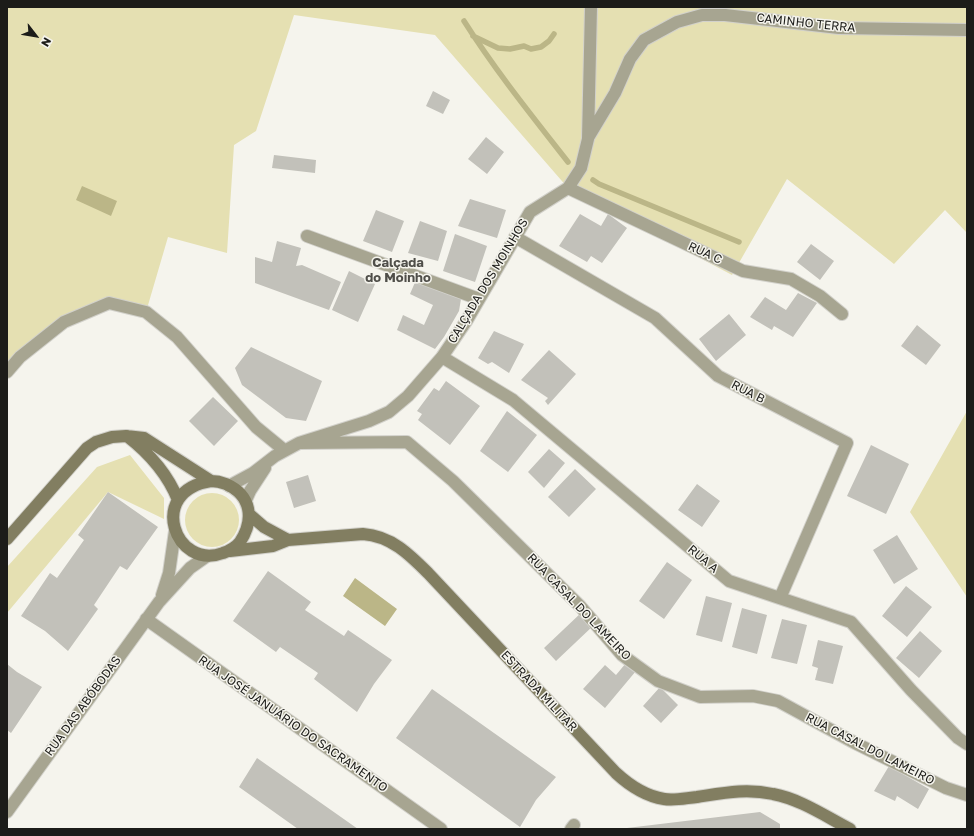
<!DOCTYPE html>
<meta charset="utf-8">
<style>
body{margin:0}
#map{position:relative;width:974px;height:836px;overflow:hidden;background:#f5f4ed;font-family:"Golos Text",sans-serif}
canvas{display:block}
.frame{position:absolute;inset:0;border:8px solid #1c1c19;pointer-events:none}
.north{position:absolute;left:16px;top:16px;width:40px;height:40px;-webkit-text-stroke:3px #f5f4ed;paint-order:stroke;rotate:121deg;font-size:11px;font-weight:700;line-height:16px;text-align:center;color:#1c1c19}
.north::after{content:'';display:block;margin:auto;width:14px;height:18px;background:#1c1c19;clip-path:polygon(50% 0,100% 100%,50% 72%,0 100%)}
</style>
<div id="map">
<canvas width="974" height="836"></canvas>
<div class="frame"></div>
<div class="north">N</div>
</div>
<script>
const g = document.querySelector('canvas').getContext('2d');
g.lineJoin = 'round';
function paint(path, color) { g.fillStyle = color; g.fill(path, 'evenodd'); }
function trace(path, color, width, dash) { g.strokeStyle = color; g.lineWidth = width; g.lineCap = dash ? 'butt' : 'round'; g.setLineDash(dash || []); g.stroke(path); }
function write(font, color, halo, rows, align = 'center') {
  g.font = font + ' "Golos Text",sans-serif'; g.lineWidth = 3; g.setLineDash([]); g.textBaseline = 'middle'; g.strokeStyle = halo; g.fillStyle = color; for (const [text, x, y, turn = 0] of rows) {
    g.save(); g.translate(x, y); g.rotate((+turn || 0) * Math.PI / 180); g.textAlign = isNaN(turn) ? turn : align; if (halo) g.strokeText(text, 0, 0); g.fillText(text, 0, 0); g.restore();
  }
}
paint(new Path2D(`
 M7 7H967V233L945 210 894 264 787 179 732 275 568 188 435 35 294 15 256 131 234 145 227 253 168 237 146 312 109 303 64 322 7 372Z
 M967 411V597L910 512Z
 M130 455 164 498V519L108 492 7 613V567L97 467Z
 M185 520a27 27 0 1 1 54 0a27 27 0 1 1-54 0Z`), '#e5e0b2');
paint(new Path2D(`
 M82 186 117 201 111 216 76 200Z
 M355 578 397 609 385 626 343 596Z`), '#bbb687');
trace(new Path2D(`
 M464 21C495 70 532 116 568 162
 M473 36 498 48 510 49 524 46 531 49 541 47 549 41 554 34
 M593 180 599 184 739 242`), '#bbb687', 5.5);
paint(new Path2D(`
 M433 91 450 100 443 114 426 106Z
 M486 137 504 152 487 174 468 159Z
 M274 155 316 160 315 173 272 168Z
 M470 199 506 210 497 238 458 226Z
 M376 210 404 221 392 252 363 241Z
 M580 214 601 226 608 214 627 228 602 263 591 256 587 262 559 246Z
 M420 221 447 231 438 261 408 253Z
 M455 234 487 246 475 282 443 271Z
 M277 241 301 248 296 266 302 265 341 282 329 310 255 283V257L272 262Z
 M811 244 834 261 820 280 797 262Z
 M349 271 375 284 358 322 332 310Z
 M416 280 461 299 459 311 444 337 435 349 397 330 403 315 424 325 433 305 410 294Z
 M798 293 817 303 793 337 774 326 772 330 750 317 765 297 786 310Z
 M729 314 746 335 716 361 699 339Z
 M917 325 941 345 926 365 901 346Z
 M494 331 524 344 509 373 492 362 488 364 478 358Z
 M251 347 322 381 306 421 286 418 242 385 235 368Z
 M549 350 576 374 548 405 545 401 548 398 521 380Z
 M446 381 480 406 450 445 418 420 422 414 417 411 434 388 439 391Z
 M213 397 238 421 214 446 189 421Z
 M507 411 537 435 508 472 480 451Z
 M871 445 909 464 886 514 847 496Z
 M549 449 565 463 544 488 528 472Z
 M575 469 596 489 569 517 548 497Z
 M308 475 316 501 294 508 286 482Z
 M697 484 720 501 702 527 678 510Z
 M108 492 158 527 127 570 120 566 94 605 98 609 68 651 45 631 21 616 50 573 57 578 84 540 78 535Z
 M897 535 918 569 894 584 873 550Z
 M667 562 692 580 664 619 639 601Z
 M268 571 311 602 305 610 344 636 348 630 392 660 374 684 357 712 314 679 318 673 280 647 276 652 233 621Z
 M906 586 932 607 907 637 882 616Z
 M706 596 732 603 722 642 696 635Z
 M742 608 767 615 757 654 732 647Z
 M582 612 594 625 556 661 544 648Z
 M782 619 807 625 797 664 771 658Z
 M920 631 942 651 919 678 896 658Z
 M818 640 843 646 833 684 815 680 818 668 812 666Z
 M626 663 636 671 605 708 583 689 605 665 616 675Z
 M7 664 17 672 42 687 11 733 7 730Z
 M660 687 678 705 661 723 643 706Z
 M432 689 556 777 536 800 520 827 396 738Z
 M257 758 358 829H298L239 787Z
 M889 766 929 789 918 809 897 796 895 801 874 791Z
 M760 812 780 824V829H627V828Z`), '#c2c1ba');
const street = new Path2D(`
 M588 138 615 93 630 59 644 40 677 22 702 15H725L839 28 967 30
 M568 188 743 271 791 279 820 296 842 314
 M307 236 479 299
 M515 237 655 318 718 376 847 443 780 598
 M442 357 513 400 729 581 851 622 911 690 958 738 967 744
 M7 372 20 357 64 322 109 303 146 312 177 337 256 427 284 450
 M299 443 407 442 453 481 580 606 622 655 658 681 700 697 753 696 778 701 855 743 946 788 967 795
 M229 486 253 473 275 456 299 443 369 421 389 412 408 396 442 357 467 320 530 212 568 188 581 168 588 139 591 7
 M246 500 250 491 265 468
 M162 595 169 573 175 531
 M146 619 441 829
 M7 812 159 602 190 568 207 556
 M571 829 574 825`);
const secondary = new Path2D(`
 M127 436C149 453 168 475 178 500
 M211 481C216 481 221 482 226 484 251 495 255 519 240 542 236 547 229 551 223 553 175 571 146 491 211 481Z
 M249 514 264 527 288 540 363 534C391 536 409 554 428 573L616 773C629 785 645 796 664 799 674 801 686 798 697 797 723 793 746 788 773 794 800 799 825 816 850 829
 M7 539 87 448 96 442 112 437 126 436 144 438 211 481
 M230 551 273 546 288 540`);
trace(street, '#d2d1cb', 14);
trace(secondary, '#d2d1cb', 14);
trace(street, '#a7a591', 12);
trace(secondary, '#827e61', 12);
write('12px', '#1c1c19', '#f5f4ed', [
 ["CAMINHO TERRA",806,23,6],
 ["RUA C",705,253,25],
 ["CALÇADA DOS MOINHOS",488,281,-59],
 ["RUA B",748,392,27],
 ["RUA A",703,559,40],
 ["RUA CASAL DO LAMEIRO",579,607,46],
 ["ESTRADA MILITAR",539,691,47],
 ["RUA DAS ABÓBODAS",83,706,-54],
 ["RUA JOSÉ JANUÁRIO DO SACRAMENTO",293,724,35],
 ["RUA CASAL DO LAMEIRO",870,749,27]
]);
write('bold 13px', '#4f4e49', '#f5f4ed', [
 ["Calçada",398,263],
 ["do Moinho",398,278]
]);
</script>
